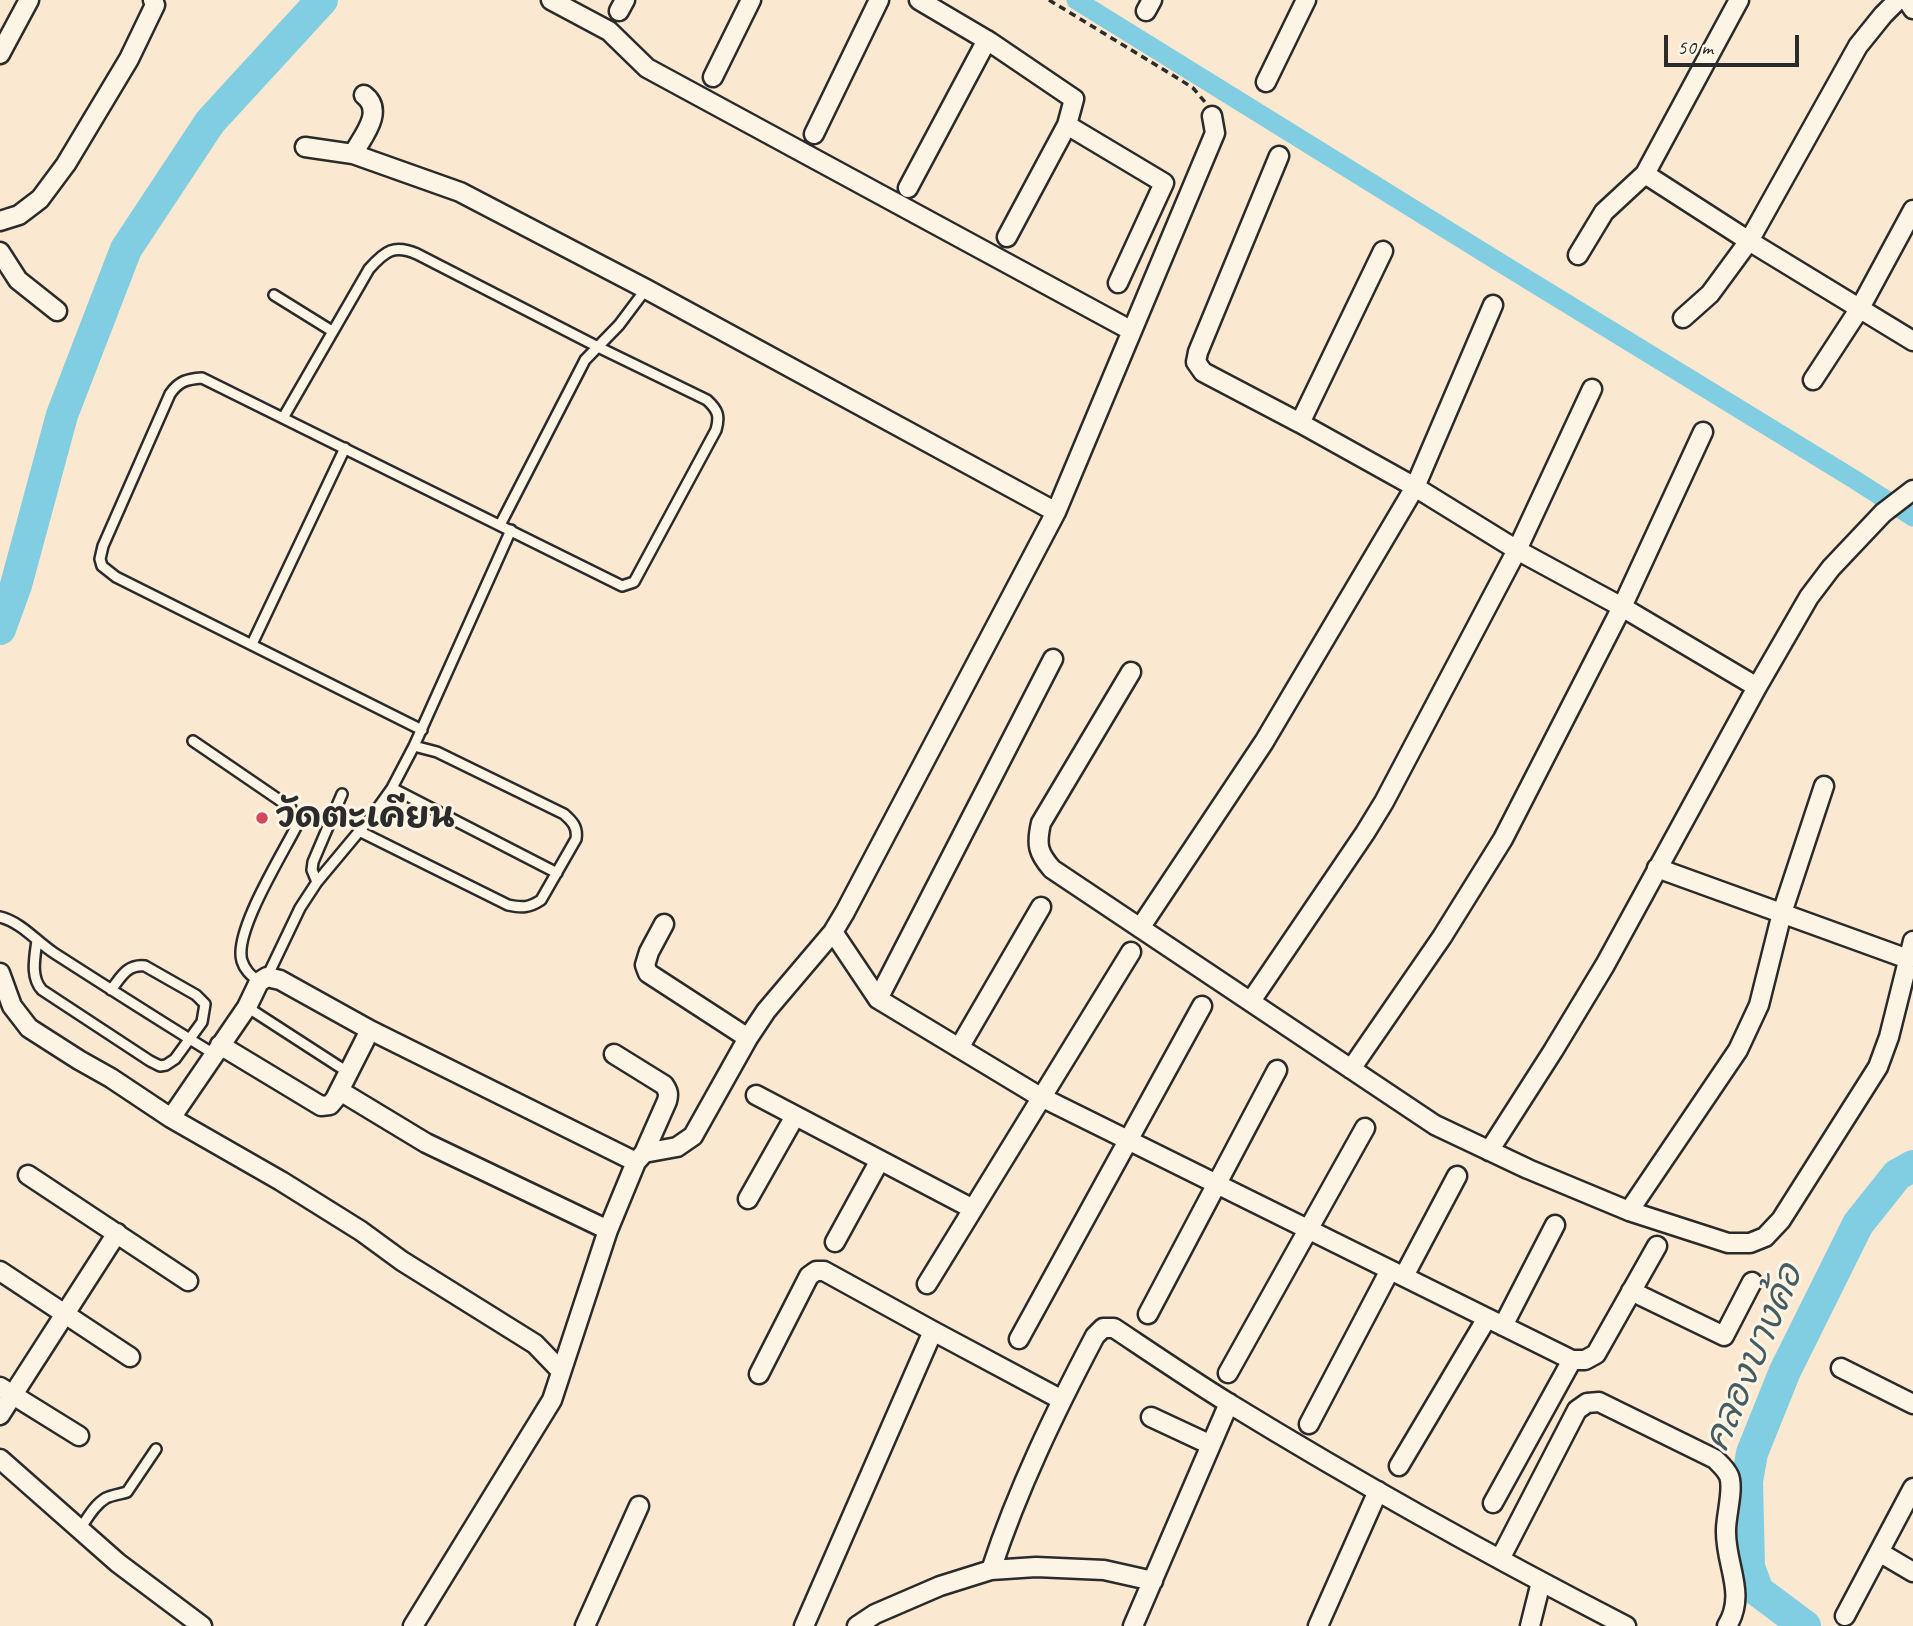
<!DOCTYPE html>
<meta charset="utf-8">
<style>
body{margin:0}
#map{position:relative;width:1913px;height:1626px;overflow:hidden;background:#fae8d1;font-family:Caveat,sans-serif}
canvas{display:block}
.scale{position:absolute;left:1664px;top:35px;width:135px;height:32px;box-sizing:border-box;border:4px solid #2b2b2b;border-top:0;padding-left:9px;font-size:21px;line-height:24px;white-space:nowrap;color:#2b2b2b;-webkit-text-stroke:5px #fcf5e5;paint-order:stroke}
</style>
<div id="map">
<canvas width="1913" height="1626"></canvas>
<div class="scale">50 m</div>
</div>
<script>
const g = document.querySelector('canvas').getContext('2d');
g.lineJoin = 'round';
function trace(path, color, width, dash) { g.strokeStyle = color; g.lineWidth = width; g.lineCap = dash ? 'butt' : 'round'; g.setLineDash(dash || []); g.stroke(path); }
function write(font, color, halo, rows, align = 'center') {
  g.font = font + ' Caveat,"Playpen Sans Thai",sans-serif'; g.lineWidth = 6; g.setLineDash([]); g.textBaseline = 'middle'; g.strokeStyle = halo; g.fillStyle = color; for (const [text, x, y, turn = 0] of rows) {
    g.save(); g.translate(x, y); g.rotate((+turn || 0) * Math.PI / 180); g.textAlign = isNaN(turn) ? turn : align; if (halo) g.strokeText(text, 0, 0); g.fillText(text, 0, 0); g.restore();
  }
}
trace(new Path2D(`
 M1076 0 1499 262 1852 478 1913 517`), '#81cde1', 19);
trace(new Path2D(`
 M0 629 16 585 62 415 126 249 210 122 322 0
 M1805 1626 1758 1591 1749 1567 1747 1481 1752 1453 1785 1371 1858 1224 1897 1175 1913 1166`), '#81cde1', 32);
const lane = new Path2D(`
 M274 295 332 331
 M283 418 369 269C385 251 394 244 417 254L598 347 707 400C718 410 720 416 716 430L634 582 622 586 202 378C187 379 179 381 170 394L103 546 100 559 102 566 116 577 422 730
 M500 525 585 360 619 325 646 289
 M252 644 345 448
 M193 741 291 808 296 827C282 855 233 933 242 961 245 971 252 976 259 982
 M414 746 511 530
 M392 788 557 873
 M317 882 312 870 313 862 342 794
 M0 917C21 922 36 941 54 953 107 987 160 1021 214 1054
 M37 940C35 957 30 977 42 990L150 1061 160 1066 166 1065 175 1059 202 1022 205 1004 196 995 145 966C127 964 121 977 111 990
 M267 977 300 908 317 882 372 816 392 788 414 746 437 752 564 814C572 821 578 827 576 839L541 900C529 908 522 908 508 905L361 832
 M247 1007 349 1073
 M80 1529C87 1519 94 1505 106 1498 112 1495 121 1494 127 1492L156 1449`);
const street = new Path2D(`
 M551 0 609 31 647 68 1132 331
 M919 0 990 42 1074 99 1067 125 1164 183 1118 283
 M1907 0 1913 9
 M619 11 625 0
 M1146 11 1152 0
 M0 54 29 0
 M713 77 751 0
 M1266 82 1306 0
 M814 134 879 0
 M305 147 353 154 460 192 646 289 1056 512
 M353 154C363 136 385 111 364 95
 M1279 156 1198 352 1196 362 1203 372 1300 423 1415 487 1517 550 1622 607 1757 687
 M1645 174 1749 241 1913 341
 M908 188 987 40
 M0 221 19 215 40 199 66 164 129 59 155 5 153 0
 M1007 237 1067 125
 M0 252 18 280 57 311
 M1578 255 1604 212 1645 174 1739 0
 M1683 318 1710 294 1749 241 1858 46 1883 15 1898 0
 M1813 380 1860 308 1913 210
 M1300 423 1383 251
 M1131 672 1041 823C1036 845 1038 853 1052 869L1435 1125 1528 1169 1629 1211 1728 1243H1750L1765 1237 1781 1220 1878 1067 1889 1037 1913 941
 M1657 868 1908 959
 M664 924 649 952 645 965 648 973 748 1038
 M1140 928 1264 742 1415 487 1493 305
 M833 932 878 999 1037 1095 1572 1360 1493 1503
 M0 973 12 1006 29 1028 79 1060 111 1078 171 1118 281 1181 361 1231 402 1261 535 1344 561 1371
 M878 999 1053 659
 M1251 1001 1365 833 1384 802 1517 550 1592 389
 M220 1045 321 1106 330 1105 335 1099 370 1030
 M959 1048 1041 907
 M614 1054 664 1085C668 1091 669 1094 667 1101L644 1153
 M1351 1069 1442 937 1503 839 1622 607 1703 432
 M340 1091 426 1143 608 1230
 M756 1095 973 1209
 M171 1118 247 1007 259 982 267 977 280 980 370 1030 636 1162
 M1489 1151 1553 1051 1605 965 1757 687 1809 597 1831 568 1883 513 1913 490
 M28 1175 188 1281
 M748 1199 795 1116
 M1629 1211 1738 1050 1759 1005 1782 913 1824 786
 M835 1242 880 1160
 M0 1271 130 1357
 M1404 1276 1457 1176
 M927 1284 1131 952
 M1631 1291 1724 1336 1752 1282
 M1148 1314 1277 1070
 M1503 1326 1555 1225
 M1019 1339 1202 1006
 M1572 1360H1585L1596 1354 1657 1246
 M1841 1368 1913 1404
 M1228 1373 1365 1128
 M759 1374 809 1276 816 1271H824L933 1331 1062 1400
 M0 1387 79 1436
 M0 1415 117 1233
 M1151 1417 1211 1445
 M1309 1424 1390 1270
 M0 1459 118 1563 202 1626
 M1399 1466 1487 1318
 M1879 1552 1913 1572
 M1500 1559 1577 1410 1587 1403 1599 1402 1715 1459C1720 1464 1726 1469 1729 1476 1734 1489 1726 1515 1726 1530 1725 1565 1747 1593 1727 1626
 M991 1570C1018 1488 1055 1412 1095 1336L1103 1328H1114C1153 1354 1191 1380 1230 1404 1359 1483 1492 1557 1626 1626
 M1845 1616 1913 1488
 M413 1626 552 1400 608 1230 636 1162 644 1153 677 1147 693 1136 748 1038 766 1011 833 932 845 912 1056 512 1215 133 1212 116
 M585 1626 639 1506
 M804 1626 933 1331
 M857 1626 875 1614 940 1586 991 1570 1036 1567 1104 1570 1153 1581
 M1133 1626 1229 1403
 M1318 1626 1378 1491
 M1530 1626 1541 1582`);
trace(lane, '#2b2b2b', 14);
trace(street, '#2b2b2b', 23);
trace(new Path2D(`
 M1049 0 1179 79 1193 88 1205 102`), '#2b2b2b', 3.5, [7, 5]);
trace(lane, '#fcf5e5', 9);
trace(street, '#fcf5e5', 18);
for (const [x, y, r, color] of [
 [262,818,7,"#d1495b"]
]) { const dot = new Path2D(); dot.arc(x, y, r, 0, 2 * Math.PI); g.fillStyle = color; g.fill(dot); trace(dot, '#fcf5e5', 2.5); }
write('bold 35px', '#2b2b2b', '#fcf5e5', [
 ["วัดตะเคียน",276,818]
], 'left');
write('italic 37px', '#455c62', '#fcf5e5', [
 ["คลองบางค้อ",1755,1358,-67]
]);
</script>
